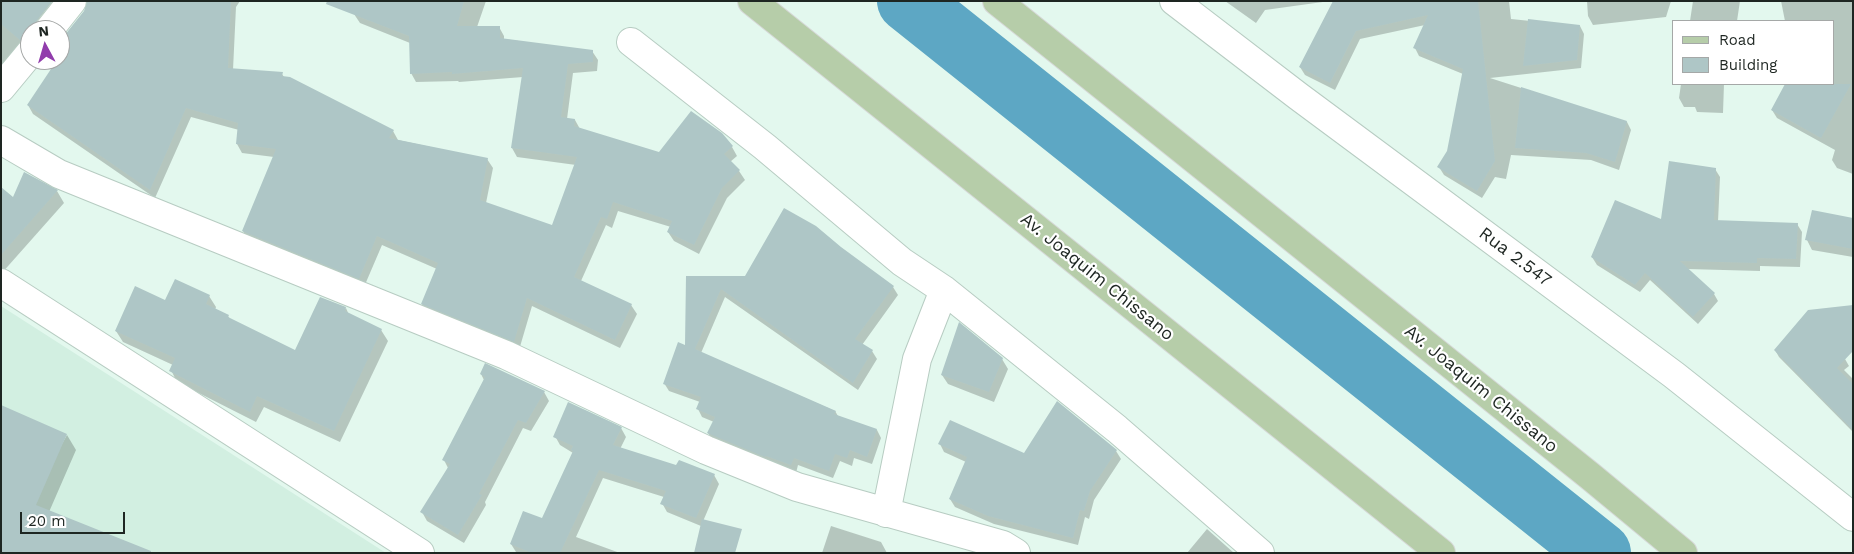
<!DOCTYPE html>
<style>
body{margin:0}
#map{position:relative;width:1854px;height:554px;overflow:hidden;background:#e3f8ee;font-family:"Work Sans",sans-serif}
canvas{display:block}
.frame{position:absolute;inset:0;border:2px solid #1e2622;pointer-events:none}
.legend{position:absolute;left:1672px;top:20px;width:162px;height:65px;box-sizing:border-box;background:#fff;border:1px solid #a5a8a7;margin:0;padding:6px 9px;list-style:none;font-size:15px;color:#1e2622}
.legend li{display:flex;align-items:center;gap:10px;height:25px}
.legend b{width:25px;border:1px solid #a5a8a7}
.north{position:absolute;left:20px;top:20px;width:50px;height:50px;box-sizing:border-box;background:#fff;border:1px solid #a5a8a7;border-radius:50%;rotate:354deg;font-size:14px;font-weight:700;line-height:20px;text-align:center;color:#1e2622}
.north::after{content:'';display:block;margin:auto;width:18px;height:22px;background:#913dac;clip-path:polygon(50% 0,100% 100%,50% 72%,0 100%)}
.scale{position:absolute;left:20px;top:512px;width:105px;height:22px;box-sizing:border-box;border:2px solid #1e2622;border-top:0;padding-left:6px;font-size:15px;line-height:18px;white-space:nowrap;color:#1e2622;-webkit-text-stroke:4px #fff;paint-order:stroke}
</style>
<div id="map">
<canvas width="1854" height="554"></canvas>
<div class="frame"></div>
<ul class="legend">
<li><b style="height:6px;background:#b6cda9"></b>Road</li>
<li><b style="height:14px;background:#aec6c6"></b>Building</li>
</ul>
<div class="north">N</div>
<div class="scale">20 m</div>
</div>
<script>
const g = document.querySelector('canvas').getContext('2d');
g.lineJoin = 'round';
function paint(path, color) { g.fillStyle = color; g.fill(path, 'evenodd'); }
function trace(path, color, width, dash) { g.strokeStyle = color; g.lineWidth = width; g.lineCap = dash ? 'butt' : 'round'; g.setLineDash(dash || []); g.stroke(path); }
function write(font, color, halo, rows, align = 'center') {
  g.font = font + ' "Work Sans",sans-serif'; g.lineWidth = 4.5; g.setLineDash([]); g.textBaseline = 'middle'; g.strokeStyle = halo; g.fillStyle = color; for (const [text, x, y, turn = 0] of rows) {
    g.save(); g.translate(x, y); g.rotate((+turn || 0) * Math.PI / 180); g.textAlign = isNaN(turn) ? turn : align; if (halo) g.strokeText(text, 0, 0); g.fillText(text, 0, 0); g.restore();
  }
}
paint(new Path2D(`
 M1 306 316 508 386 553H1Z`), '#d2efe1');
paint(new Path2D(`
 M1 1H53L1 67Z
 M137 1H240L236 7 233 70 282 74 284 77 393 131 398 140 487 159 493 168 486 203 553 227 576 165 517 157 512 148 523 77 459 82 458 81 416 82 411 73 410 43 360 23 354 14 358 1H486L477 27H499L504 36V39L592 51 598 60 597 71 573 73 567 119 575 120 580 129 659 154 732 147 737 156 730 162 739 171 745 180 727 198 699 254 674 241 668 232 671 227 618 211 612 228 606 225 581 281 631 305 637 314 620 348 532 306 519 350 428 313 422 304 437 269 382 245 364 287 248 240 243 231 274 157 242 153 237 144 239 130 191 117 155 198 33 114 28 105 60 58Z
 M1225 1H1330L1265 10 1256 23Z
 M1334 1H1509L1511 19 1580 26 1584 34 1581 68 1490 78 1627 122 1631 130 1619 170 1591 160 1511 155 1506 179 1495 177 1482 198 1444 175 1439 167 1449 152 1463 74 1419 56 1415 48 1425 25 1360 39 1335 90 1305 75 1300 67Z
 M1587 1H1671L1666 17 1593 25 1588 16Z
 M1693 1H1740L1737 21H1690Z
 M1781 1H1853V174L1837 168 1832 160 1835 150 1777 118 1772 110 1787 84H1833V21H1785Z
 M1681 84H1724L1723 113 1697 112 1695 107H1684L1679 98Z
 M1715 169 1720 177 1718 222 1797 224 1802 232 1800 267 1760 266V271L1687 269 1714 294 1718 301 1698 324 1650 280 1640 292 1597 265 1592 257 1662 221Z
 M1 188 14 199 57 191 64 203 1 274Z
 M1853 219V257L1812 250 1807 240Z
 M841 248 893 287 898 295 862 345 872 351 877 359 858 390 725 297 701 353 835 411 838 416 877 430 881 438 872 464 854 458 852 466 840 461 833 478 798 465 796 473 713 441 708 433 714 422 702 417 698 409 700 402 669 391 664 383 686 347 687 277H746Z
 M209 296 216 307 215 310 228 316 230 319 296 352 346 308 349 315 381 330 388 341 340 442 264 407 256 422 177 382 171 370 173 365 123 342 116 331 166 302Z
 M1775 350 1845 359 1849 366 1844 370 1853 379V432L1779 357Z
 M1002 359 1008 369 994 402 948 384 942 375Z
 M481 374 544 392 549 401 531 431 523 428 485 502 486 505 464 543 427 521 422 512 448 468 444 460 484 380Z
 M621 428 626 437 620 449 677 467 714 475 719 484 701 526 667 512 662 503 664 497 603 478 576 537 620 553 516 552 511 544 542 520 573 453 560 445 555 436Z
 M67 435 76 450 49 512 1 553Z
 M940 444 1025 455 1116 451 1121 459 1094 500 1089 519 1085 517 1078 545 994 524 955 507 950 499 966 462 944 452Z
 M831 526 881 542 887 553H822Z
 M1207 529 1234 553H1187Z`), '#0003');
trace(new Path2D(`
 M908 1 1600 553`), '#5da7c4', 62);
paint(new Path2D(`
 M1 1H52L37 20 34 30H30V38L21 41 1 24Z
 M87 1H231L228 68 283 72 282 76 290 77 394 130 389 138 488 158 480 200 552 225 577 157 511 148 523 68 452 74V72L410 74 409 36 326 4 327 1H464L457 26H500V38L593 50V62L568 64 561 117 575 119 574 126 659 152 691 111 722 133 733 146 724 154 740 170 722 188 694 245 667 232 672 221 613 202 607 219 601 217 574 277 632 304 615 340 527 298 514 342 421 304 438 263 377 236 359 279 242 231 276 149 236 144 238 123 186 108 150 190 27 105 53 66 45 60H60V41L84 11Z
 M1333 1H1478L1495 161 1477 191 1437 167 1447 151 1463 69 1413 48 1428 15 1356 31 1330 83 1299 67Z
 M1528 19 1580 25 1577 60 1523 66Z
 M1785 84H1851L1821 138 1771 110Z
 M1521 87 1627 121 1615 162 1586 153 1515 148Z
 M1669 161 1716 168 1714 220 1798 223 1796 259 1757 258V263L1680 261 1715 293 1693 317 1645 273 1635 285 1591 257 1615 200 1661 219Z
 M24 172 58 190 1 255V187L13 197Z
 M784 208 816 226 841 247 894 286 855 339 873 350 853 383 721 289 695 349 836 411 834 414 877 429 867 457 850 450 847 458 835 454 829 471 794 458 791 465 766 456 765 457 707 433 715 417 696 409 701 397 663 384 678 342 685 345 686 276H745Z
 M1812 210 1853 218V249L1805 240Z
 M175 279 210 295 206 304 229 315 228 317 295 350 320 297 346 307 345 311 382 329 334 431 257 396 250 412 169 371 175 358 115 331 135 286 165 300Z
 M1853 305V351L1837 368 1853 384V430L1774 350 1808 310Z
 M959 322 1003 358 989 392 941 375Z
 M485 363 545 391 526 423 518 420 479 494 482 495 458 535 420 512 450 464 442 460 485 377 480 374Z
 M1057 401 1117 450 1090 491 1084 511 1080 510 1073 538 988 516 949 499 967 457 938 444 950 420 1024 453Z
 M568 402 622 427 613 445 676 465 679 460 715 474 696 518 660 504 666 491 599 470 560 553H532L510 544 523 511 542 518 573 451 571 450 573 446 553 437Z
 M1 405 67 434 36 505 151 551V553H1Z
 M702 519 742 529 735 553H694Z`), '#aec6c6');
const minor = new Path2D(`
 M1174 1 1298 96 1674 375 1853 517
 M49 30 72 1
 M631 42 765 147 902 262 944 290 1117 429 1260 553
 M1 88 30 53
 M1 140 59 174 506 355 706 450 797 487 1003 545 1016 553
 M1 283 420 553
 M886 513 917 359 944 290`);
const primary = new Path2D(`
 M752 1 1441 553
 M997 1 1590 476 1683 553`);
trace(minor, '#b7ccc2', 30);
trace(primary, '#d6d8d7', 30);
trace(minor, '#fff', 28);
trace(primary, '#b6cda9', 28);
write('18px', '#1e2622', '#fff', [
 ["Rua 2.547",1515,257,37],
 ["Av. Joaquim Chissano",1097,277,39],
 ["Av. Joaquim Chissano",1481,389,39]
]);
</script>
